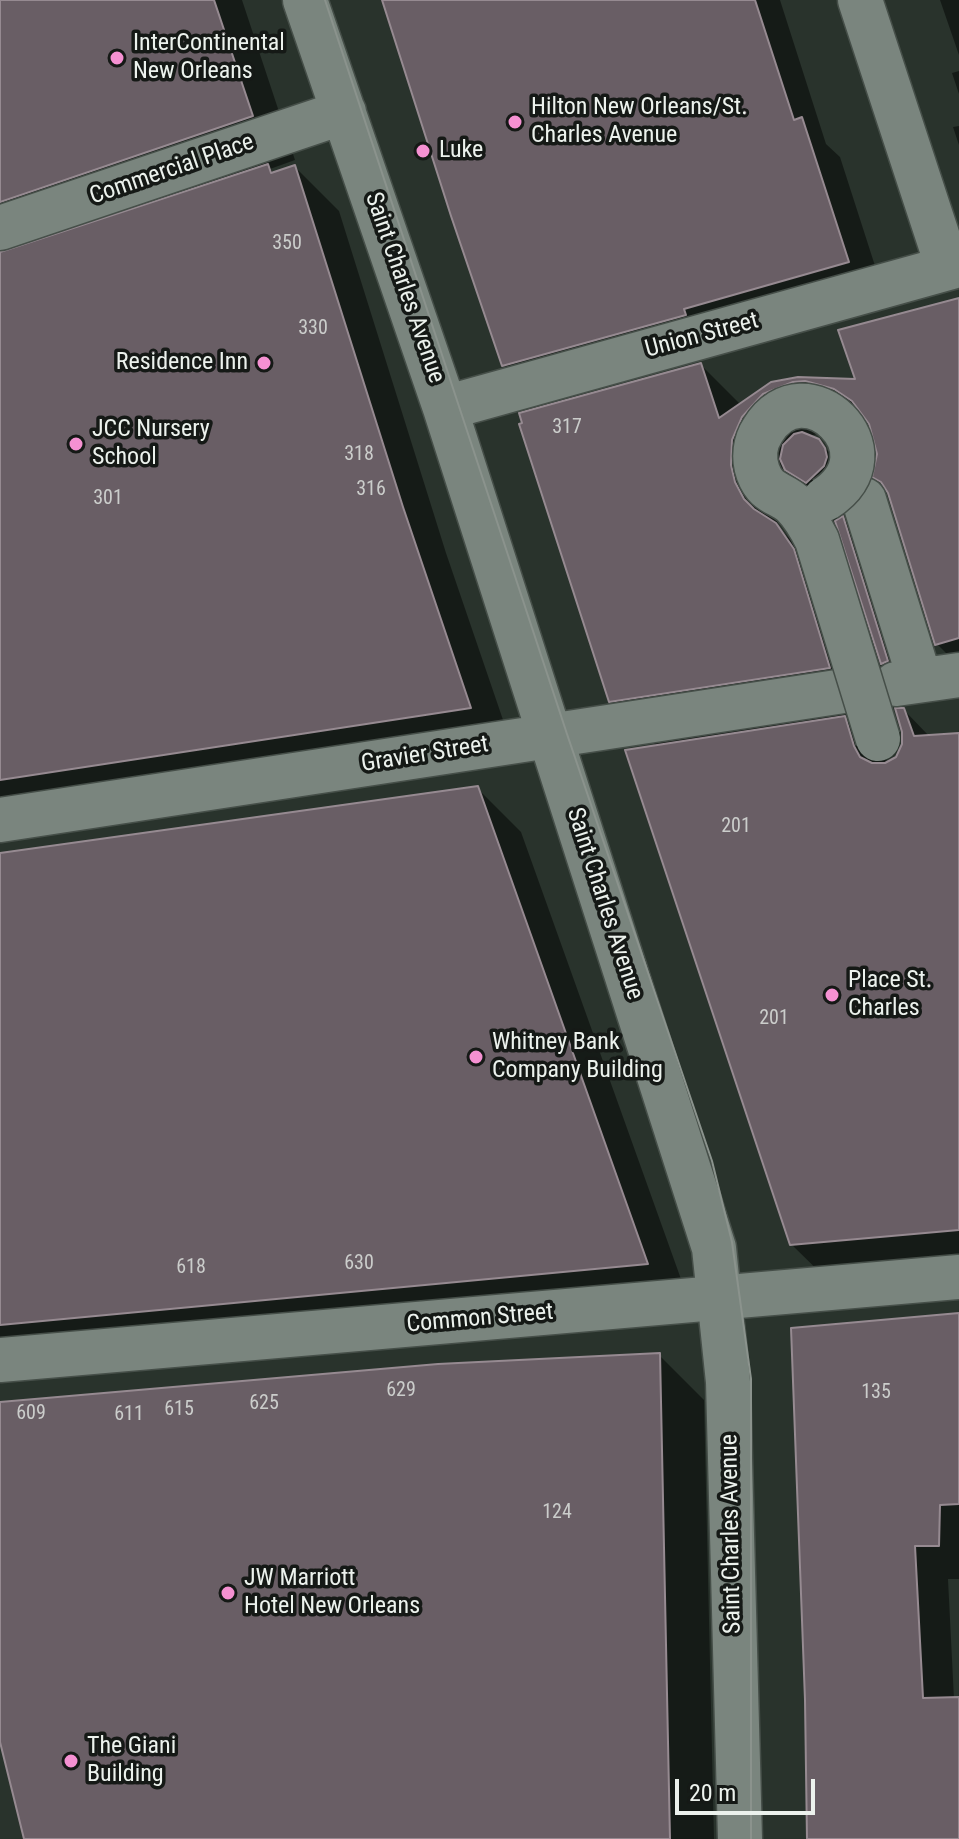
<!DOCTYPE html>
<style>
body{margin:0}
#map{position:relative;width:959px;height:1839px;overflow:hidden;background:#29332c;font-family:"Roboto Condensed",sans-serif}
canvas{display:block}
.scale{position:absolute;left:675px;top:1779px;width:140px;height:36px;box-sizing:border-box;border:4px solid #ecf2ed;border-top:0;padding-left:10px;font-size:24px;line-height:28px;white-space:nowrap;color:#ecf2ed;-webkit-text-stroke:6px #151916;paint-order:stroke}
</style>
<div id="map">
<canvas width="959" height="1839"></canvas>
<div class="scale">20 m</div>
</div>
<script>
const g = document.querySelector('canvas').getContext('2d');
g.lineJoin = 'round';
function paint(path, color) { g.fillStyle = color; g.fill(path, 'evenodd'); }
function trace(path, color, width, dash) { g.strokeStyle = color; g.lineWidth = width; g.lineCap = dash ? 'butt' : 'round'; g.setLineDash(dash || []); g.stroke(path); }
function write(font, color, halo, rows, align = 'center') {
  g.font = font + ' "Roboto Condensed",sans-serif'; g.lineWidth = 7; g.setLineDash([]); g.textBaseline = 'middle'; g.strokeStyle = halo; g.fillStyle = color; for (const [text, x, y, turn = 0] of rows) {
    g.save(); g.translate(x, y); g.rotate((+turn || 0) * Math.PI / 180); g.textAlign = isNaN(turn) ? turn : align; if (halo) g.strokeText(text, 0, 0); g.fillText(text, 0, 0); g.restore();
  }
}
paint(new Path2D(`
 M0 0H242L295 160 270 169 275 174 295 167 339 211 446 553 514 752 0 829Z
 M384 0H780L826 144 840 157 886 300 542 403 504 365Z
 M940 0H959V55Z
 M959 71V94L952 73Z
 M959 126V145L953 127Z
 M959 300V666L937 644 890 492 875 476 879 454 873 430 851 425H838L809 437 818 441 850 473 819 500 785 463 775 485 774 511 779 528 820 569 873 712 842 716 889 763 897 758 904 744V710L930 737 959 735V1284L842 1294 791 1244 657 747 611 700 701 365 741 405 772 384 799 379 857 382Z
 M843 519 873 550 914 694 883 663Z
 M477 788 521 832 691 1307 0 1373V854Z
 M959 1315V1579H948L954 1699H959V1839H809L793 1330Z
 M659 1355 704 1400 714 1839H26L0 1734V1404Z`), '#0007');
const building = new Path2D(`
 M0 0H214L253 116 0 202Z
 M382 0H755L794 120 802 117 849 262 684 309 686 315 502 366 451 216Z
 M268 164 271 173 295 165 403 507 471 708 0 780V252Z
 M959 298V638L935 645 888 493 881 482 872 477 877 454 869 424 852 401 834 389 805 381 793 382 763 394 742 417 732 440 731 465 735 482 744 499 754 509 776 523 794 549 830 668 609 702 519 424 522 423 519 413 701 363 719 418 771 382 798 377 855 379 838 330Z
 M802 432 819 439 825 448 827 457 824 466 806 483 785 470 780 459 783 445 794 434Z
 M843 516 888 661 881 664 835 521Z
 M895 708H904L914 736 959 733V1230L790 1245 625 750 845 716 854 746 860 757 872 763H885L896 757 902 744V732Z
 M478 786 648 1264 0 1325V853Z
 M959 1313V1504L940 1505 939 1546H915L923 1698 959 1697V1839H807L805 1700 791 1328Z
 M660 1353 670 1839H24L0 1742V1402L438 1364Z`);
paint(building, '#695e65');
trace(building, '#968a91', 2);
const minor = new Path2D(`
 M305 0 445 408 714 1248 728 1382 740 1839
 M860 0 948 268
 M0 228 344 112
 M445 408 959 265
 M864 500 920 680
 M896 684 959 675
 M0 820 850 690
 M0 1360 959 1277`);
trace(minor, '#464f49', 47);
trace(minor, '#7a857e', 44);
trace(new Path2D(`
 M325 0 567 734 712 1161 732 1242 751 1379V1839`), '#8b938d', 2);
const minorBridge = new Path2D(`
 M825 499C899 451 804 363 763 430 755 442 753 458 758 472 766 494 779 492 793 504 803 514 811 528 817 540L878 739`);
trace(minorBridge, '#464f49', 47, []);
trace(minorBridge, '#7a857e', 44);
for (const [x, y, r, color] of [
 [117,58,8,"#f591d2"],
 [515,122,8,"#f591d2"],
 [423,151,8,"#f591d2"],
 [264,363,8,"#f591d2"],
 [76,444,8,"#f591d2"],
 [832,995,8,"#f591d2"],
 [476,1057,8,"#f591d2"],
 [228,1593,8,"#f591d2"],
 [71,1761,8,"#f591d2"]
]) { const dot = new Path2D(); dot.arc(x, y, r, 0, 2 * Math.PI); g.fillStyle = color; g.fill(dot); trace(dot, '#151916', 3); }
write('20px', '#cbcdcb', null, [
 ["350",287,244],
 ["330",313,329],
 ["317",567,428],
 ["318",359,455],
 ["316",371,490],
 ["301",108,499],
 ["201",736,827],
 ["201",774,1019],
 ["630",359,1264],
 ["618",191,1268],
 ["629",401,1391],
 ["135",876,1393],
 ["625",264,1404],
 ["615",179,1410],
 ["609",31,1414],
 ["611",129,1415],
 ["124",557,1513]
]);
write('24px', '#ecf2ed', '#151916', [
 ["InterContinental",133,44],
 ["New Orleans",133,72],
 ["Hilton New Orleans/St.",531,108],
 ["Charles Avenue",531,136],
 ["Luke",439,151],
 ["Residence Inn",248,363,"right"],
 ["JCC Nursery",92,430],
 ["School",92,458],
 ["Place St.",848,981],
 ["Charles",848,1009],
 ["Whitney Bank",492,1043],
 ["Company Building",492,1071],
 ["JW Marriott",244,1579],
 ["Hotel New Orleans",244,1607],
 ["The Giani",87,1747],
 ["Building",87,1775]
], 'left');
write('24px', '#ecf2ed', '#151916', [
 ["Commercial Place",172,170,-19],
 ["Saint Charles Avenue",404,288,71],
 ["Union Street",702,336,-15],
 ["Gravier Street",425,755,-9],
 ["Saint Charles Avenue",604,904,72],
 ["Common Street",480,1319,-5],
 ["Saint Charles Avenue",732,1534,-91]
]);
</script>
